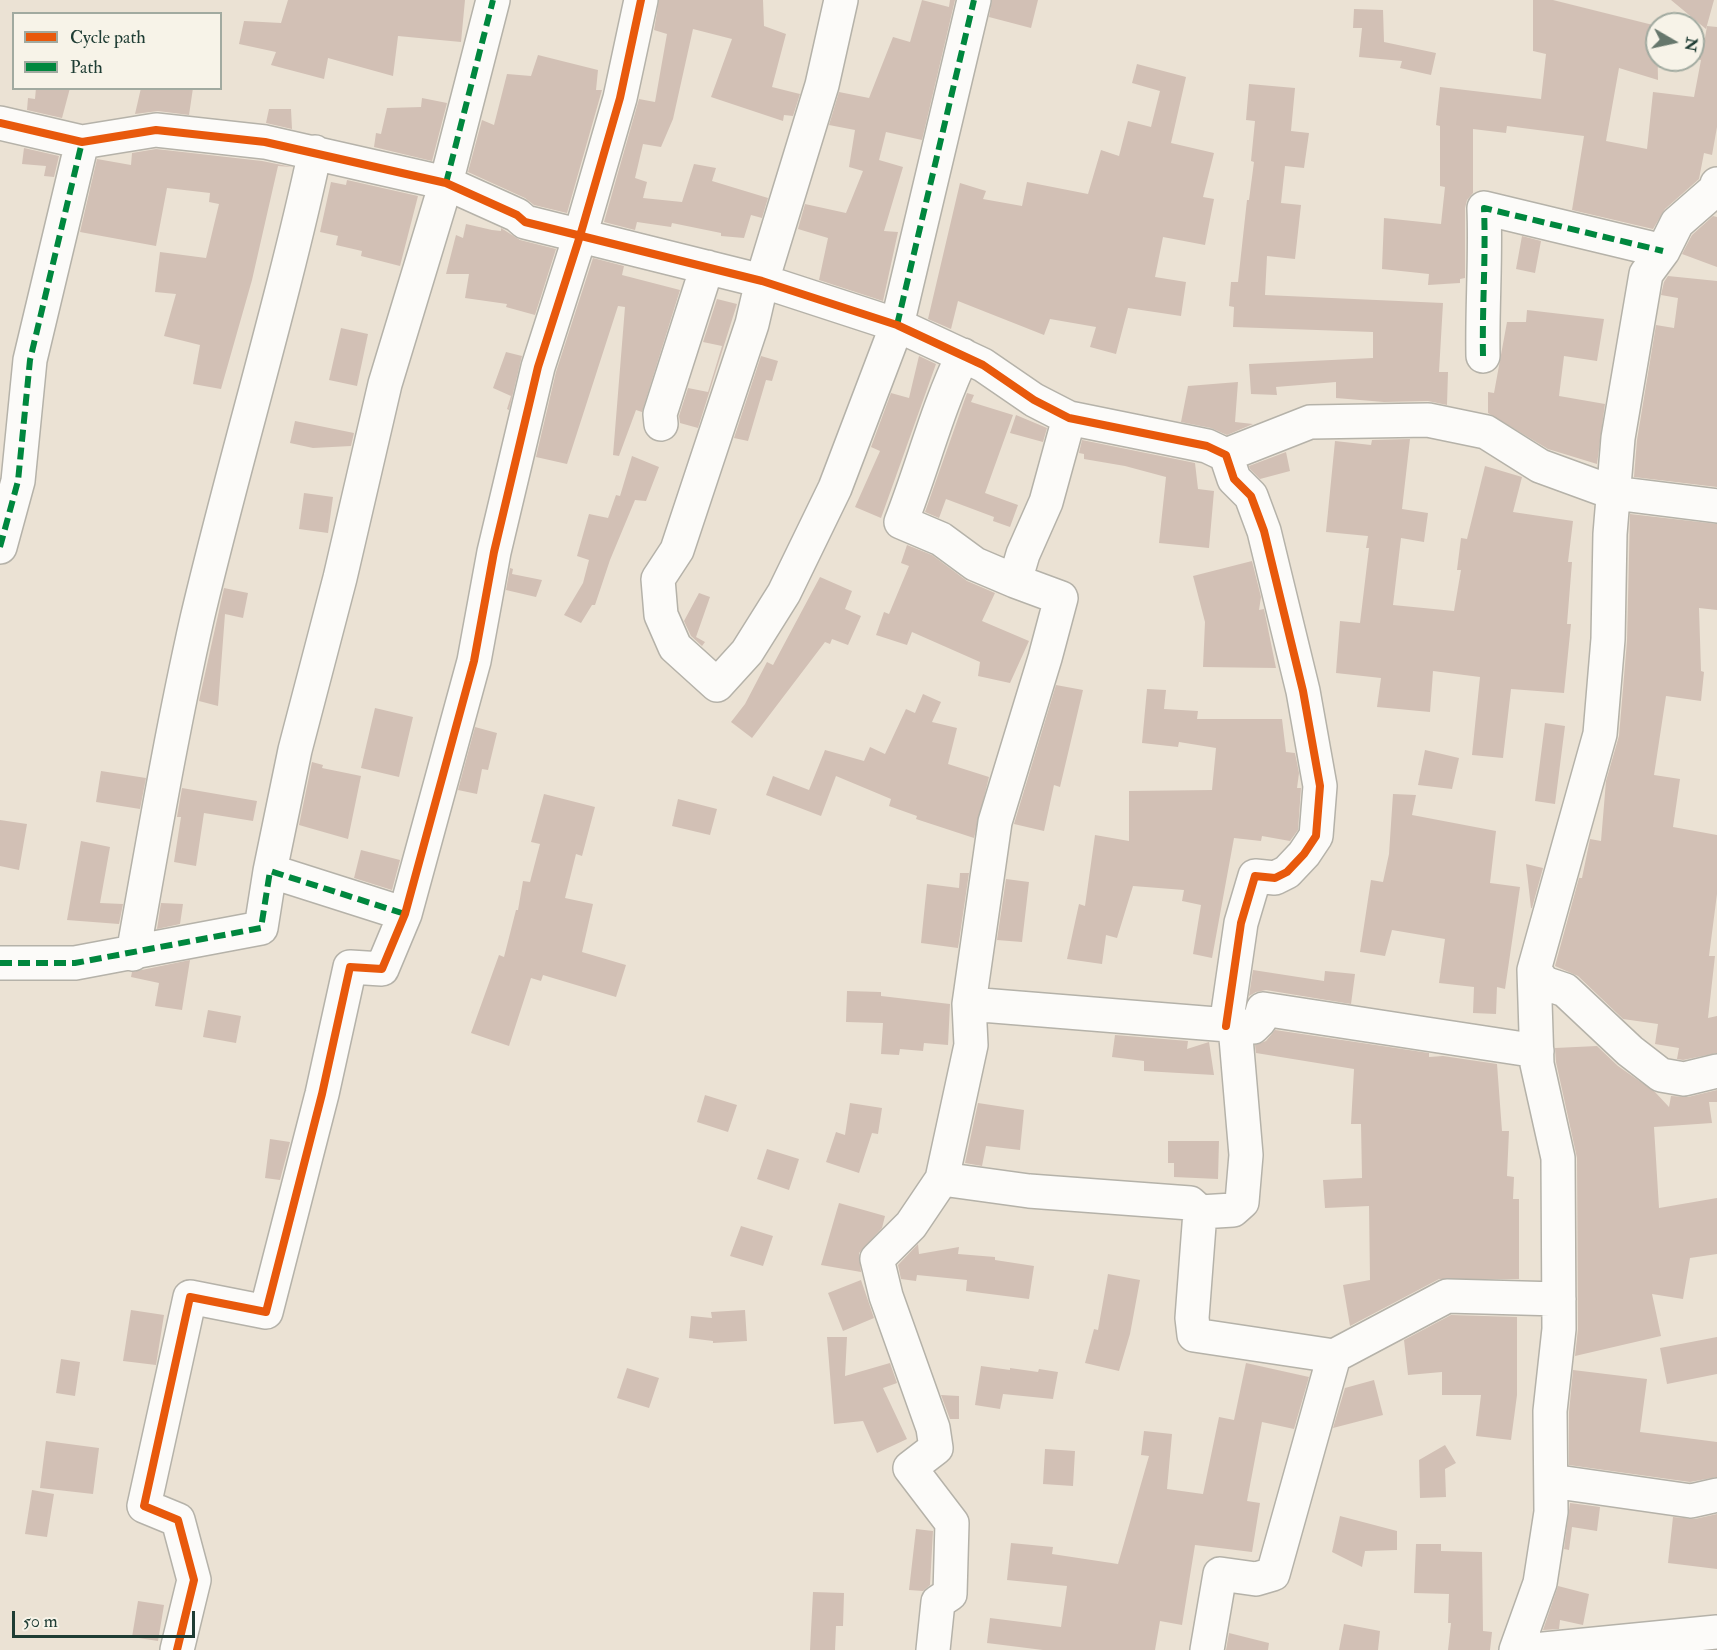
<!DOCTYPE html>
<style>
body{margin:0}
#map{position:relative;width:1717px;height:1650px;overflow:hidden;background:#ebe2d4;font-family:"IM FELL Double Pica",serif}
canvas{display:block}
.legend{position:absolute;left:12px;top:12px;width:210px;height:78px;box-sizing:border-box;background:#f7f3e8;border:2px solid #a1aaa0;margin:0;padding:8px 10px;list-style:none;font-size:18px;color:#1f3d34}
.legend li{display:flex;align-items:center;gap:12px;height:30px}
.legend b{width:30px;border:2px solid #a1aaa0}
.north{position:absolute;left:1645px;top:12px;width:60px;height:60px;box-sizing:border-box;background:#f7f3e8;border:2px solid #a1aaa0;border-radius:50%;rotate:99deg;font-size:16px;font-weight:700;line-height:24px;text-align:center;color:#1f3d34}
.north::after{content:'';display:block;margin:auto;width:21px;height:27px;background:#66776c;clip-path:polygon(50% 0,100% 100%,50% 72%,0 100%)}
.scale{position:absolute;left:12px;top:1611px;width:183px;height:27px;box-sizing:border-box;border:3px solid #1f3d34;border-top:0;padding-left:8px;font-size:18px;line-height:21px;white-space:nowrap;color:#1f3d34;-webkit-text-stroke:4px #f7f3e8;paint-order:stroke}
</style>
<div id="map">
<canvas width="1717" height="1650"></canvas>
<ul class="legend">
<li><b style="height:8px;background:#e8590c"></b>Cycle path</li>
<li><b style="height:8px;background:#00873e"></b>Path</li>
</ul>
<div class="north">N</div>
<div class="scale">50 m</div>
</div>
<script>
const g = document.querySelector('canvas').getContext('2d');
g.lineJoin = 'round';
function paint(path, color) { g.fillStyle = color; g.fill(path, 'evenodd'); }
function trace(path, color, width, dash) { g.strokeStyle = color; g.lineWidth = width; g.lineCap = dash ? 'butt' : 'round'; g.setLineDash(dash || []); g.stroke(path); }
paint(new Path2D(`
 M288 0H465L461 42 398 36 393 76 328 58 324 79 271 65 276 52 239 44 244 21 281 23Z
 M659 0H763L764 26 786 34 772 87 800 94 793 116 784 115 783 121 711 97 732 39 693 29 673 119 661 147 643 144 635 178 647 182 643 198 682 202 694 164 716 168 712 181 768 198 762 218 751 215 744 238 721 236V233L672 223 671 227 637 222 635 230 604 222 639 99 655 102 667 34 654 30Z
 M922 0 949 7 950 0H955L922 140 886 132 879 160 903 167 884 231 898 232 883 301 819 280 828 238 798 229 805 204 846 213 863 171 849 167 855 130 829 125 839 92 869 98 893 37 910 42Z
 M992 0H1038L1031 28 989 17Z
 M1533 0H1553L1657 26 1658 80 1619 68 1606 141 1647 149 1653 92 1694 97 1701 60 1693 59V35L1705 38 1707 26 1717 27V127L1712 155 1704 153 1699 179 1665 209 1653 229 1572 210 1584 136 1507 126 1506 133 1473 129V193L1467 200 1465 208V278L1460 279V283L1428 285 1429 274 1382 269 1384 218 1441 224 1445 187 1440 186V126L1436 125 1440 87 1541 99 1546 54 1533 51Z
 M1671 0H1714L1706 29Z
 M1354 9 1383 10 1384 42 1436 53 1431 75 1400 68 1402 61 1359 57 1362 28H1353Z
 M538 55 598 70 596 90H602L567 213 534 205 525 198 468 172 482 120 494 125 507 74 531 76Z
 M1137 64 1186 77 1171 143 1214 153 1203 197 1214 199 1205 245 1163 237 1155 277 1186 282 1181 316 1128 308 1116 354 1090 347 1096 327 1050 319 1044 335 958 301 951 329 928 319 960 183 986 191 983 199 1022 206 1027 182 1088 194 1101 150 1119 156 1128 121 1151 127 1160 91 1132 83Z
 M1249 84 1295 88 1291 131 1309 133 1304 168 1285 166 1281 203 1301 205 1295 259 1267 256 1265 295 1443 303 1439 372H1448L1447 405 1428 401 1384 402 1336 398V382L1276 387 1277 395 1251 394 1249 364 1373 358V332L1233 327 1234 307 1229 306 1231 282H1238L1247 200H1249L1254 162 1251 161 1255 121 1246 120Z
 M36 88H70L62 118 27 110 28 98 35 99Z
 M141 88H193L189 115 158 111 135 114Z
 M422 98 447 103 432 161 374 147 376 133 381 134 387 108 421 107Z
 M269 109H291L292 129 266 123Z
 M24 148 59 156 54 177 44 176 46 166 22 164Z
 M156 149 262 161 292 167 278 166 252 280 221 389 193 384 200 345 164 336 176 294 155 292 160 252 206 258 219 204 209 202 210 193 167 188 156 246 80 232 97 159 131 165 132 153Z
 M347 180 418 196 400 266 361 256 362 251 336 245 338 236 320 232 331 182 346 185Z
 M1713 216 1717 217V267L1682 254 1692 235Z
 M466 224 492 230 501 231V228L520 240 556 249 535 315 506 307 507 304 465 298 469 274H446L456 235 463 238Z
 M1522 236 1541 241 1535 273 1516 269Z
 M593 258 624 266 622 275 680 290 642 412 636 410 619 456 613 455 625 307 618 306 567 464 536 457 556 372Z
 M1668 276 1717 281V487L1634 477 1637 440 1656 325 1674 328 1678 298 1661 295 1664 282Z
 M717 299 737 304 698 428 680 423 679 416 688 388 708 392 722 346 703 342Z
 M1527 310 1604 319 1597 361 1564 356 1559 396 1605 404 1597 464 1548 449 1488 413V392L1494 393 1507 322H1526Z
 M341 328 368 334 357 386 329 380Z
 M506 352 522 356 509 410 507 409 511 396 493 388Z
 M761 356 778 361 772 381 766 380 748 441 734 438Z
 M919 356 936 364 881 518 855 507 880 451 871 447 891 393 909 398Z
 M1238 382 1235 422 1253 424 1227 435 1211 428 1181 422 1188 386Z
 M967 393 974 395 971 402 1013 415 985 493 1018 505 1010 527 993 521 994 517 946 499 939 518 925 512Z
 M1016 415 1047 428 1043 442 1010 433Z
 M295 421 354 433 351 446 313 448 290 443Z
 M1410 439 1402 509 1428 513 1424 542 1401 538 1393 605 1454 611 1461 570H1457L1461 538 1467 539 1485 466 1522 477 1513 512 1573 521 1568 562H1572L1567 624H1571L1564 693 1511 689 1503 758 1472 755 1480 677 1433 671 1430 712 1377 707 1381 678 1336 673 1340 621 1360 623 1369 548H1366L1368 536 1326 532 1335 441 1371 445 1372 440Z
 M1082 440 1195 463 1198 489 1214 491 1209 548 1159 543 1166 477 1125 466 1084 459V454L1079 453Z
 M1286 452 1290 471 1260 479 1250 469 1249 466Z
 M632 456 659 467 646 501 635 500 610 560 595 605H592L581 623 564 615 583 583 589 560 577 556 589 514 608 518 616 495 620 496Z
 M304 493 333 497 328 533 299 529Z
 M1630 514 1717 524V610L1699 608 1701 671 1704 672 1701 701 1666 696 1654 775 1680 779 1673 827 1717 835V894L1709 956H1715L1708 1018 1717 1016V1053L1683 1060 1677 1059 1679 1048 1655 1044 1658 1024 1623 1019 1578 976 1555 966 1579 878H1582L1590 839 1601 841 1606 781 1619 736 1627 641Z
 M907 545 932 555 967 581 995 593 982 621 1029 641 1010 683 978 676 980 662 912 632 907 645 876 635 884 612 889 614 909 566 901 563Z
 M1252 561 1261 597 1259 610 1264 609 1276 668 1203 667 1205 622 1193 576Z
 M510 568 513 569 512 574 542 580 536 597 506 590Z
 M820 577 852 591 845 609 861 616 848 645 832 639 830 644 825 642 752 738 731 722 745 704 767 662 773 665Z
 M224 588 248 593 243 618 225 614 218 706 199 701Z
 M699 593 710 597 696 637 705 642 702 646 691 636 684 621Z
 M1056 685 1083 690 1060 787 1054 785 1044 831 1014 824Z
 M1147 689 1166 690 1164 709 1198 711 1197 719H1282L1286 752 1295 753 1299 773 1297 788H1301L1298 830 1290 841 1262 836 1261 841 1234 838 1212 958 1193 954 1201 905 1182 901 1184 890 1133 886 1117 938 1106 935 1102 964 1067 959 1079 904 1085 906 1095 835 1129 841V791L1212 790 1216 748 1179 742 1178 747 1142 743Z
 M923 694 941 702 932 722 957 728 948 764 989 777 974 838 916 819 917 816 889 806 891 799 836 776 821 816 766 795 773 776 809 790 825 750 864 761 870 747 885 754 906 709 915 713Z
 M375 708 413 717 399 777 361 768Z
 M1545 723 1565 726 1555 804 1535 801Z
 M475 727 497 733 488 770 482 769 477 794 458 790Z
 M1425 750 1459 758 1452 789 1418 785Z
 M312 762 323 765 322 768 361 776 348 839 299 825Z
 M101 771 146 778 140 809 96 802Z
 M182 788 257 801 253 821 204 813 196 866 174 862 181 817H177Z
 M544 794 595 807 582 856 576 854 565 898 593 904 582 952 626 965 616 997 543 975 541 981 531 978 509 1046 471 1033 499 955 504 957 516 910H518L523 881 530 882 540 844 531 842Z
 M1393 794 1416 795 1412 815 1496 831 1490 883 1520 887 1505 989 1497 987 1496 1014 1473 1013 1474 987 1439 983 1445 939 1392 930 1385 956 1360 952 1371 880 1383 882 1389 854Z
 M678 799 717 809 710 835 672 826Z
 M0 820 27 824 19 870 0 866Z
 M81 841 110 847 100 903 123 904 119 924 67 920Z
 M361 850 400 860 392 890 354 878Z
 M1526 864 1543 868 1532 908H1531Z
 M960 873H969L958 948 921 943 927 884 959 888Z
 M1006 879 1029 882 1022 942 997 940Z
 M161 903 183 904 180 924 157 929Z
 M190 960 182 1010 155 1006 159 983 131 977 132 972Z
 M1253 970 1324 981 1325 971 1355 974 1351 1004 1266 990 1256 992 1249 996Z
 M847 991 881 992V996L950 1004 948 1045 924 1043 923 1051 900 1049 899 1055 881 1054 883 1023 846 1022Z
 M208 1010 241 1016 236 1043 203 1037Z
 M1275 1030 1429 1053V1057L1443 1056 1497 1064 1502 1131H1509L1507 1176 1514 1177 1513 1199H1519V1279H1439L1350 1326 1343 1285 1370 1280 1369 1206 1325 1208 1323 1180 1362 1178 1361 1124H1351L1354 1069 1256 1053 1255 1045 1266 1041Z
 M1115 1035 1188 1041 1187 1049 1209 1042 1214 1075 1144 1071V1061L1112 1057Z
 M1597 1046 1618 1066 1655 1092 1669 1107 1671 1096 1688 1097 1717 1090V1102H1709L1712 1123 1654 1127 1659 1208 1717 1198V1254L1690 1258 1683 1299 1652 1294 1661 1336 1575 1356 1578 1329 1577 1158 1556 1062 1555 1048Z
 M705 1095 737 1105 728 1132 697 1122Z
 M850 1103 882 1108 878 1134 872 1133 859 1173 826 1162 836 1132 845 1135Z
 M978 1103 1024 1110 1020 1150 986 1146 982 1166 965 1163Z
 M270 1139 290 1142 280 1180 265 1178Z
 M1168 1141H1219L1218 1179 1174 1177V1163H1168Z
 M767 1149 799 1159 789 1190 757 1179Z
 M839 1203 885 1216 882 1228 859 1253 861 1272 821 1265Z
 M741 1226 773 1236 763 1266 730 1256Z
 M918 1244 919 1254 959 1247 958 1254 995 1257V1260L1034 1266 1029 1299 966 1291 967 1280 917 1275 916 1281 901 1279 898 1265Z
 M1108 1274 1140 1280 1130 1334 1119 1371 1085 1363 1094 1329 1098 1330Z
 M861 1280 874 1318 843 1331 828 1293Z
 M131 1310 164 1315 156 1365 123 1361Z
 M745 1310 747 1341 713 1343V1341L689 1338 691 1316 712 1318 711 1312Z
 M1451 1315 1517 1317V1395L1511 1440 1476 1436 1481 1395H1442V1372L1408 1375 1404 1340Z
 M827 1337H847L845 1376 890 1363 897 1383 883 1388 907 1439 877 1453 863 1421 834 1424Z
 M1717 1337V1374L1667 1384 1660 1348Z
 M61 1359 80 1362 75 1396 56 1393Z
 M1246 1363 1309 1377 1294 1429 1262 1422 1247 1501 1260 1503 1252 1552 1195 1545 1182 1625 1160 1621 1155 1650H1043L987 1643 990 1618 1061 1627 1067 1586 1007 1580 1011 1543 1053 1547 1052 1554 1118 1564 1149 1456 1141 1455 1144 1431 1172 1434 1167 1489 1203 1494 1219 1417 1234 1420Z
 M981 1366 1010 1370V1368L1038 1372 1039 1369 1058 1372 1053 1399 1003 1394 1000 1409 975 1405Z
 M627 1368 659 1378 649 1408 617 1398Z
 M1573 1370 1647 1379 1640 1432 1717 1442V1477L1690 1482 1569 1465V1412Z
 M1374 1380 1383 1415 1333 1428 1345 1388Z
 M941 1395 959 1396V1419H950Z
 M46 1441 99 1448 93 1494 40 1488Z
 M1445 1445 1456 1463 1445 1469 1446 1497 1420 1498 1419 1460Z
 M1045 1449 1075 1451 1073 1486 1043 1484Z
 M32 1490 54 1494 47 1537 25 1534Z
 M1570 1503 1600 1507 1597 1531 1572 1527 1569 1550 1564 1549Z
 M1717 1514V1569L1668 1563 1673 1517 1695 1519Z
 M1340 1516 1397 1531V1550L1365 1551 1362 1567 1332 1552Z
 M916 1529 933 1531 930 1585 923 1591 909 1590Z
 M1416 1544H1441V1551L1482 1552 1483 1631 1492 1632 1490 1650H1448L1451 1623H1448L1449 1594 1414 1593Z
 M1558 1586 1589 1594 1583 1625 1560 1620 1559 1629 1543 1630Z
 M813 1592 844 1593 843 1626H836L835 1650H810Z
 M138 1601 164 1605 158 1641 132 1637Z
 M1344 1624 1380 1631 1378 1650H1339Z
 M1229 1633 1269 1643 1268 1650H1226Z`), '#d2c0b5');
const minor = new Path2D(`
 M841 0 822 85 762 281 752 324 677 550 658 579 661 615 675 647 717 685 747 652 784 593 835 488 897 325 974 0
 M0 123 82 142 156 130 265 142 446 183 517 215 525 222 762 281 897 325 983 365 1034 400 1069 418 1207 446 1226 455 1234 479 1251 496 1264 531 1303 691 1320 786 1316 836 1304 854 1287 872 1275 878 1255 876 1241 923 1226 1026
 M963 355C937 409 923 466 901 522L941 539 975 564 1015 581
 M1483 356C1482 307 1486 258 1484 208L1663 251
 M661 424 660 414 707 267
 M1226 455 1310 422 1428 420 1486 432 1540 466 1614 493 1717 506
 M0 547 18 481 30 360 82 142
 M270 871 295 750 340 578 385 384 446 183 493 0
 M133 954C153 842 172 730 197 619 234 462 281 309 315 152
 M0 963H75L261 928 270 871 405 914
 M1534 970 1544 983 1565 990 1630 1051 1661 1075 1684 1079 1717 1071
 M969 1004 1253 1027 1260 1020 1263 1009 1537 1051
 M942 1179 1029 1191 1190 1203 1200 1212 1192 1318 1194 1335 1334 1356
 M1200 1212 1233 1210 1242 1202 1246 1155 1235 1026
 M1551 1481 1691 1501 1717 1495
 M177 1650 194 1580 178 1520 144 1506 190 1297 266 1312 322 1094 350 967 382 969 405 914 474 661 494 552 538 367 580 236 620 98 641 0
 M933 1650 938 1602 950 1594 952 1523 910 1468 936 1448 933 1428 886 1296 877 1259 911 1225 942 1179 971 1045 969 1004 995 822 1045 658 1061 598 1015 581 1023 554 1046 502 1069 418
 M1207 1650 1220 1574 1256 1579 1273 1574 1334 1356 1447 1296 1559 1299
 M1516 1650 1540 1583 1551 1512 1550 1411 1559 1329 1558 1158 1537 1064 1534 970 1600 734 1608 639 1610 534 1618 438 1646 274 1663 251 1677 223 1716 189 1717 184
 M1534 1650 1717 1632`);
trace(minor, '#b5b2a9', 36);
trace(minor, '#fcfbf9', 33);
trace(new Path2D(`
 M446 183 493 0
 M897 325 974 0
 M1483 356C1482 307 1486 258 1484 208L1663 251
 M0 547 18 481 30 360 82 142
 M0 963H75L261 928 270 871 405 914`), '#00873e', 6, [12, 6]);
trace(new Path2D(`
 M0 123 82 142 156 130 265 142 446 183 517 215 525 222 762 281 897 325 983 365 1034 400 1069 418 1207 446 1226 455 1234 479 1251 496 1264 531 1303 691 1320 786 1316 836 1304 854 1287 872 1275 878 1255 876 1241 923 1226 1026
 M177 1650 194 1580 178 1520 144 1506 190 1297 266 1312 322 1094 350 967 382 969 405 914 474 661 494 552 538 367 580 236 620 98 641 0`), '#e8590c', 8);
</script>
